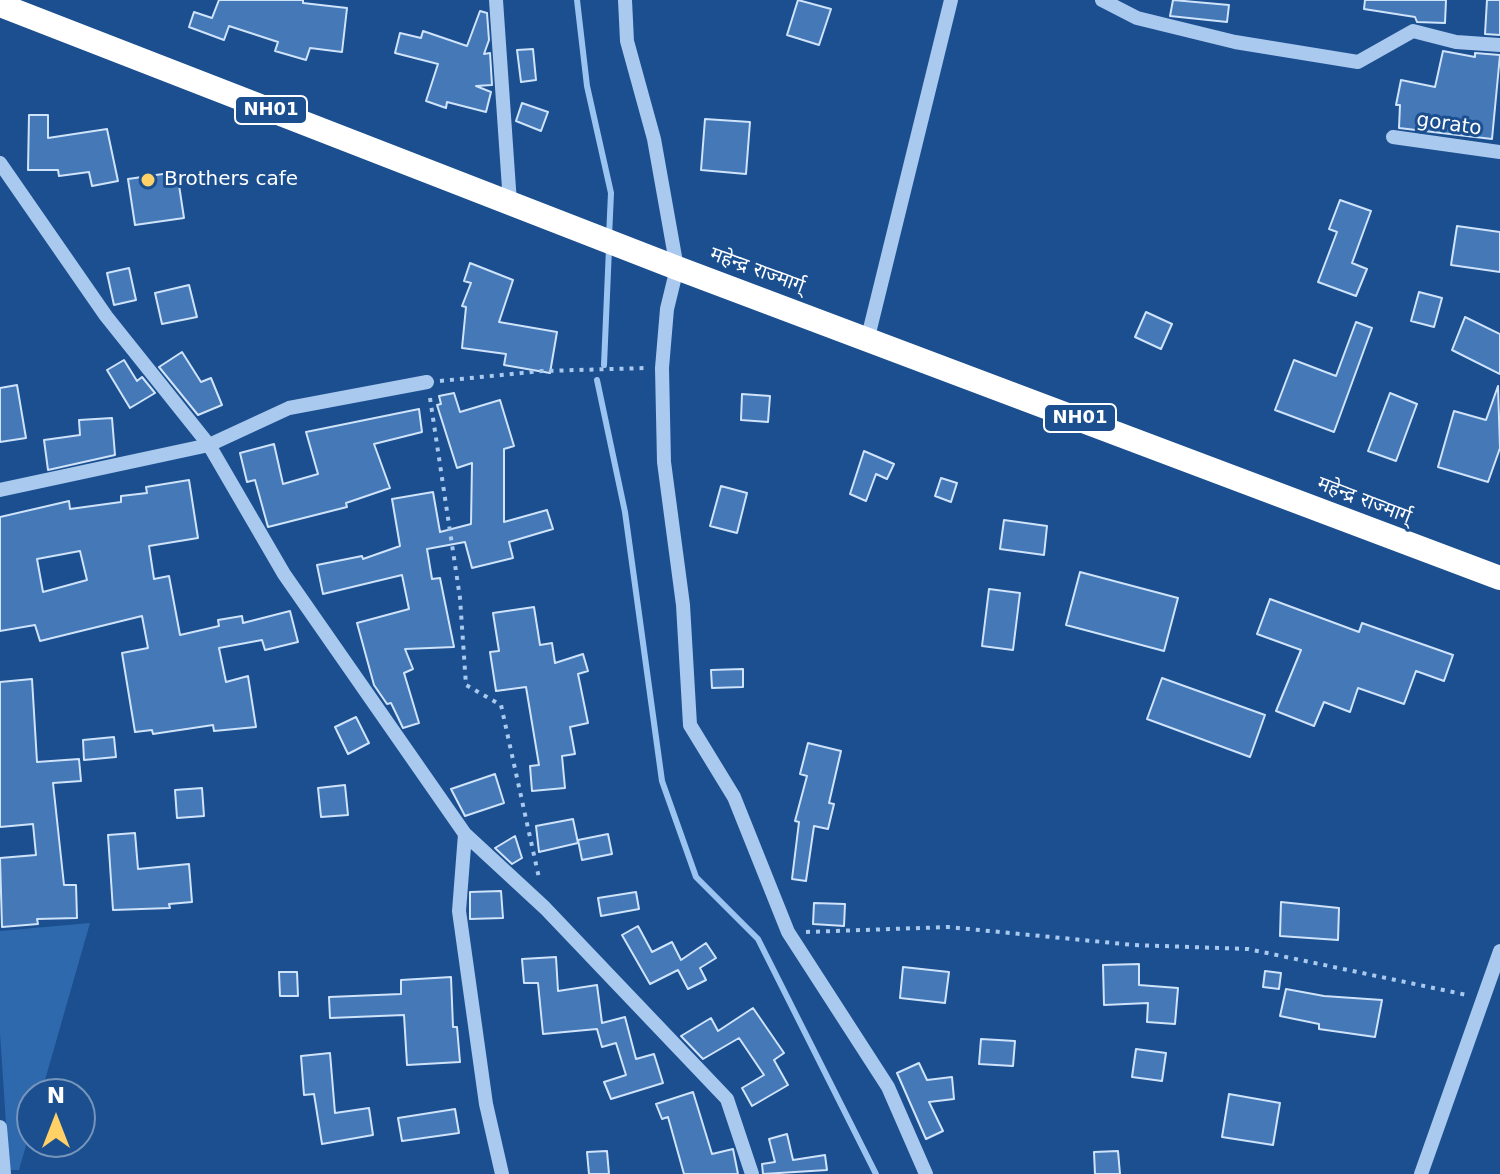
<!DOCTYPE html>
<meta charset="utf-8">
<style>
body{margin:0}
#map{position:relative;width:1500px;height:1174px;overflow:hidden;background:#1b4f8f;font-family:"DejaVu Sans",sans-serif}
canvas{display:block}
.north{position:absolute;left:16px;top:1078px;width:80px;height:80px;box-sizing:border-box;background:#1b4f8f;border:2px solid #7695bc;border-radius:50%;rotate:0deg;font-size:22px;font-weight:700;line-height:32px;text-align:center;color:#fff}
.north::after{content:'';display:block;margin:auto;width:28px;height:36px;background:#ffd166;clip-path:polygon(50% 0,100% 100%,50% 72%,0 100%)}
</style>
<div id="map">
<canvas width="1500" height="1174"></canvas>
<div class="north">N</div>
</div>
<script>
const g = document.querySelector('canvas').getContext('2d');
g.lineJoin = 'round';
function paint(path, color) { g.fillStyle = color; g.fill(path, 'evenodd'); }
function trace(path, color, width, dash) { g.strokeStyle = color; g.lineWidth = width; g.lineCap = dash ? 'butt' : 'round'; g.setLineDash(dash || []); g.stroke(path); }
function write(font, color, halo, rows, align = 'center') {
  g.font = font + ' "DejaVu Sans","Noto Sans Devanagari",sans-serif'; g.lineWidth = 6; g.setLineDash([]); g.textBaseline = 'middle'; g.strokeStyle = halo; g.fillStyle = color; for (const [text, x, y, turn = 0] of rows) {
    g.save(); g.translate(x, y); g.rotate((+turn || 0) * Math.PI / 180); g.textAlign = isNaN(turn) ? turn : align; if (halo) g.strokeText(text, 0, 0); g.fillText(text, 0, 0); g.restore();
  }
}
paint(new Path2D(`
 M90 923 41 1094H32V1125L19 1170H9L0 1033V931Z`), '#2e69ad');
trace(new Path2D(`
 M577 0 587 86 611 193 609 237
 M604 365 609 248
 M597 380 625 512 662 781 696 877 758 939 876 1174`), '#9cc4f0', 6);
const building = new Path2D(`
 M219 0H303V3L347 8 342 52 310 48 306 60 275 51 278 42 229 26 224 40 189 27 194 12 212 18Z
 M798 0 831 9 819 45 787 35Z
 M1173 0 1229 5 1227 22 1170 16Z
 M1365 0H1446L1445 23 1417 22 1415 17 1364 9Z
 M1487 0H1500V35L1485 34Z
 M480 11 487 13 489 40 484 54 490 53 492 85 476 86 491 92 486 112 447 102 446 108 426 101 438 64 395 53 400 33 421 38 423 31 467 46Z
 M533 49 536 80 521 82 517 50Z
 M1443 51 1475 57V53L1500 55 1492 139 1399 128 1400 105H1396L1401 80 1435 87Z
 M522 103 548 112 541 131 516 121Z
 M29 115H48V138L107 129 118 181 92 186 89 172 59 176 58 170H28Z
 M705 119 750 122 746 174 701 170Z
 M177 172 184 218 135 225 128 179Z
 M1340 200 1371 211 1352 263 1367 269 1356 296 1318 282 1337 232 1329 229Z
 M1457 226 1500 232V272L1451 265Z
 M470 263 513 280 499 322 557 332 550 373 504 365 506 354 462 348 466 307 462 306 471 283 464 281Z
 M129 268 136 300 114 305 107 273Z
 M189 285 197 317 162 324 155 293Z
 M1419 292 1442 298 1434 327 1411 321Z
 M1146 312 1172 324 1161 349 1135 337Z
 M1465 317 1500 334V374L1452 350Z
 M1356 322 1372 328 1334 432 1275 410 1294 360 1336 376Z
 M182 352 201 382 211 378 222 405 198 415 159 367Z
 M124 360 137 381 142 377 155 393 130 408 107 370Z
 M17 385 26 438 0 442V388Z
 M1498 386 1500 448 1488 482 1438 467 1454 411 1486 420Z
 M454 393 460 412 500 400 514 446 504 449V522L547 510 553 529 509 542 513 558 472 568 465 542 427 549 432 579 440 578 454 647 405 649 413 669 404 673 419 723 403 728 391 703 387 704 374 685 357 623 409 609 402 575 323 594 317 565 362 556 363 559 400 546 392 499 433 492 440 532 471 524 472 463 457 468 437 405 441 404 439 396Z
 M1390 393 1417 404 1396 461 1368 451Z
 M742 394 770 396 768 422 741 420Z
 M419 409 422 432 374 444 390 488 346 503 347 507 268 527 255 480 247 482 240 453 274 444 283 484 318 474 306 432Z
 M112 418 115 455 48 470 44 440 80 435 79 420Z
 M864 451 894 464 887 479 876 474 866 501 850 494Z
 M941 478 957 483 951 502 935 496Z
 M189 480 198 538 149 546 154 579 169 576 180 635 219 626 218 620 242 616 243 623 290 611 298 642 265 650 262 640 219 648 226 682 248 676 256 727 214 731 213 725 153 734 152 730 135 732 122 653 148 648 142 616 40 641 35 625 0 631V517L69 501 70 509 121 502V496L147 493 146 487ZM80 551 87 580 43 592 37 559Z
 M721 486 747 493 737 533 710 526Z
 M1004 520 1047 526 1044 555 1000 549Z
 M1080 572 1178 598 1164 651 1066 625Z
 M989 589 1020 593 1013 650 982 646Z
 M1270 599 1359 632 1362 623 1453 655 1444 681 1416 671 1404 704 1358 688 1350 712 1324 702 1314 726 1276 711 1301 650 1257 634Z
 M534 607 540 645 552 643 555 663 583 654 588 671 578 674 588 723 570 727 575 754 562 756 565 788 532 791 530 766 539 765 526 687 496 691 490 652 499 651 493 613Z
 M743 669V687L712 688 711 670Z
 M1162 678 1265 715 1250 757 1147 719Z
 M32 679 37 762 79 759 81 781 53 783 64 885H76L77 918 37 919 38 924 2 927 0 858 36 855 33 824 0 827V682Z
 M356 717 369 743 348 754 335 727Z
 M114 737 116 757 84 760 83 740Z
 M808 743 841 751 829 803 834 804 828 829 814 826 806 881 792 879 799 822 795 821 807 776 800 774Z
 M495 774 504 803 465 816 451 789Z
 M345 785 348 815 321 817 318 788Z
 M202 788 204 816 177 818 175 790Z
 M573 819 578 843 539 852 536 826Z
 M135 833 138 869 189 864 192 902 169 904 170 908 113 910 108 835Z
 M608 834 612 854 582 860 578 840Z
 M515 836 522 858 512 864 495 848Z
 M501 891 503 918 470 919V892Z
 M636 892 639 909 601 916 598 898Z
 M1281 902 1339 908 1338 940 1280 936Z
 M814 903 845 904 844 926 813 924Z
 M638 926 652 952 672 942 681 960 706 943 716 958 700 968 706 980 688 989 678 970 650 984 622 935Z
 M556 957 558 991 597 985 602 1023 625 1017 636 1059 654 1054 663 1083 611 1099 604 1082 626 1075 616 1043 602 1047 597 1029 543 1034 538 983H524L522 959Z
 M1139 964V985L1178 988 1175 1024 1147 1022 1148 1003 1104 1005 1103 965Z
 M903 967 949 972 945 1003 900 998Z
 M1265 971 1281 973 1279 989 1263 987Z
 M279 972H297L298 996H280Z
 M451 977 453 1027H457L460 1062 407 1065 404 1015 330 1018 329 997 401 994V980Z
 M1286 989 1324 996 1382 1000 1375 1037 1319 1029V1024L1280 1016Z
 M753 1008 784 1053 774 1060 788 1085 752 1106 742 1088 764 1075 739 1038 703 1059 681 1036 711 1018 718 1031Z
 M981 1039 1015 1041 1013 1066 979 1064Z
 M1136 1049 1166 1053 1162 1081 1132 1077Z
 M330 1053 335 1113 369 1108 373 1135 322 1144 314 1094 304 1095 301 1056Z
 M919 1063 927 1080 952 1077 954 1099 929 1102 943 1131 926 1139 897 1073Z
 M693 1092 712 1154 733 1149 738 1174H684L668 1117 662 1119 656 1104Z
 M1229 1094 1280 1103 1273 1145 1222 1137Z
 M455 1109 459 1133 402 1141 398 1118Z
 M787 1134 793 1160 825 1155 827 1170 763 1174 762 1164 775 1162 769 1139Z
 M607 1151 609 1174H589L587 1152Z
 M1118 1151 1120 1174H1095L1094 1152Z`);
paint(building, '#4478b7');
trace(building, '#cfe3fa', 2);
trace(new Path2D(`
 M440 381 542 371 647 368
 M430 398 460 598 466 685 501 705 539 878
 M806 932 948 927 1134 945 1248 949 1467 995`), '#a9c9ee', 4, [4, 6]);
trace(new Path2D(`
 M496 0 510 203
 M625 0 627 41 654 139 677 268 667 309 662 368 664 462 683 605 690 725 734 797 788 932 888 1087 926 1174
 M1102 0 1137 18 1235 42 1358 62 1413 31 1456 42 1500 45
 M1393 137 1500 152
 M0 163 106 316 209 445 284 574 465 834 545 908 727 1099 752 1174
 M868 337 951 0
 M0 490 209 445 289 408 427 382
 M465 834 459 911 486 1104 502 1174
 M0 1127 4 1174
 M1421 1174 1500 951`), '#a9c9ee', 14);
trace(new Path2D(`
 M0 5 677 268 1500 578`), '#fff', 24);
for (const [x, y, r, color] of [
 [148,180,8,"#ffd166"]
]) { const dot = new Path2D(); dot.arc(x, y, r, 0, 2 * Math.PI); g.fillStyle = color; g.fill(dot); trace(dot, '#1b4f8f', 3); }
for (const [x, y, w] of [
 [271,110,72],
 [1080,418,72]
]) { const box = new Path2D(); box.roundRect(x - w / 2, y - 14, w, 28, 6); g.fillStyle = '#1b4f8f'; g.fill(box); trace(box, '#fff', 2); }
write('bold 18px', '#fff', null, [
 ["NH01",271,110],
 ["NH01",1080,418]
]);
write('20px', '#fff', '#1b4f8f', [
 ["gorato",1449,125,8],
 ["महेन्द्र राज्मार्ग्",757,271,20],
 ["महेन्द्र राज्मार्ग्",1364,501,21]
]);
write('20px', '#fff', '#1b4f8f', [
 ["Brothers cafe",164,180]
], 'left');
</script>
